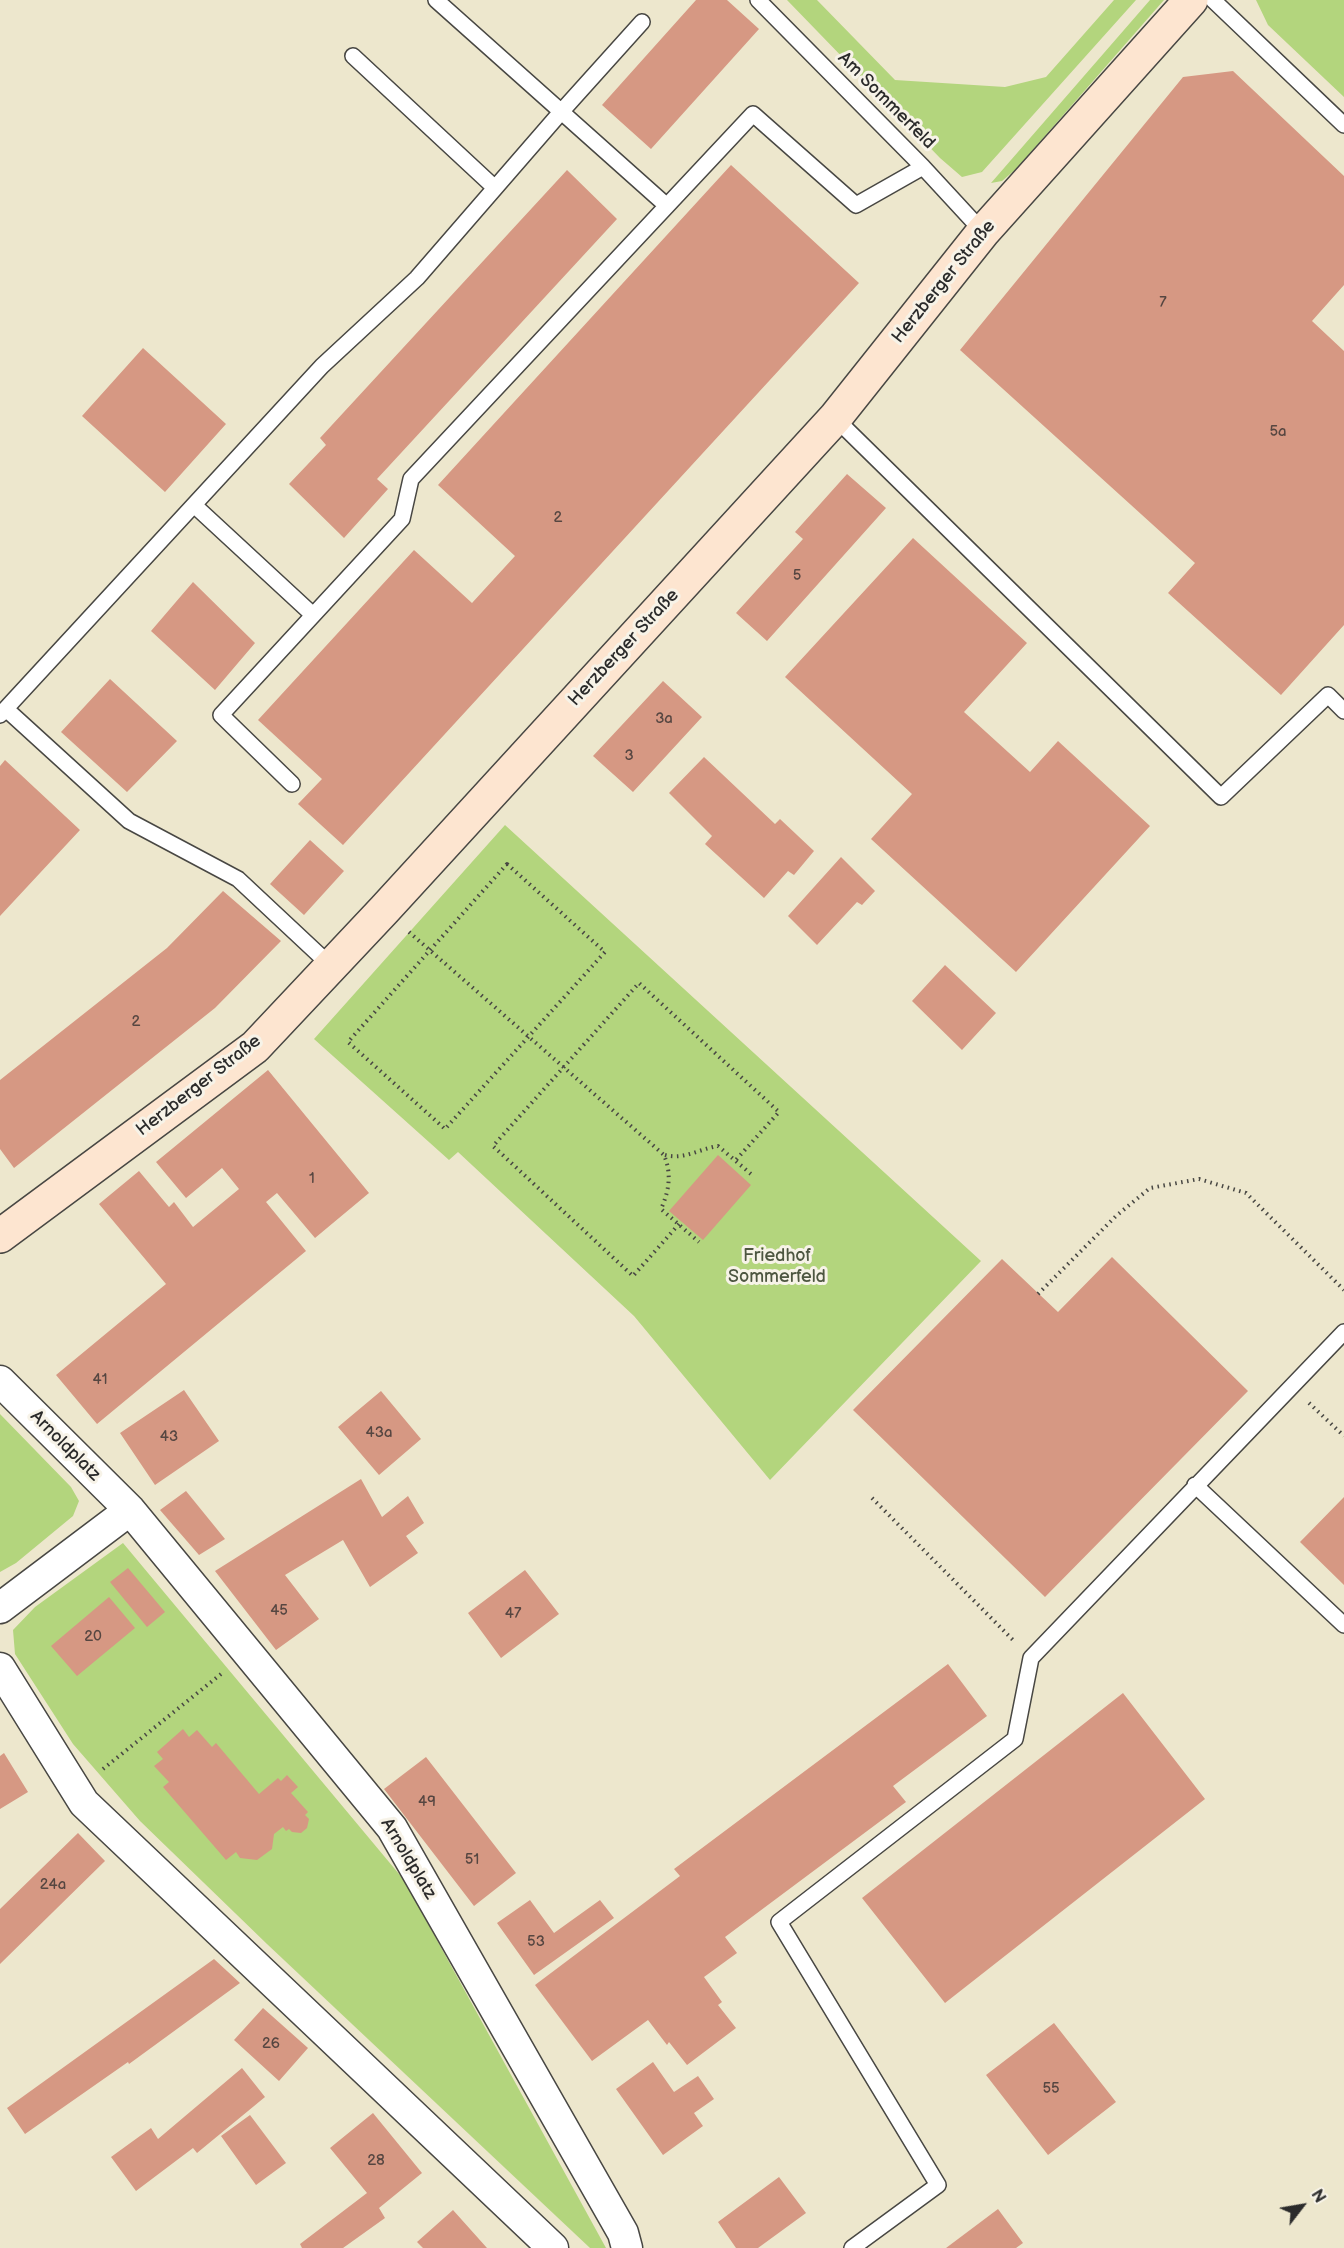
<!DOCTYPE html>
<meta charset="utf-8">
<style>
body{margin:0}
#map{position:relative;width:1344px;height:2248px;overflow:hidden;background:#ede7cd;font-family:"Balsamiq Sans",sans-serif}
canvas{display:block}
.north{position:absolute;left:1272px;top:2176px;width:60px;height:60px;-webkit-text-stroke:4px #f7f3e8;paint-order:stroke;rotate:59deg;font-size:16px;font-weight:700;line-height:24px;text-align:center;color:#2b2b2b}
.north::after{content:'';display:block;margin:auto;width:21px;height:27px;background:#2b2b2b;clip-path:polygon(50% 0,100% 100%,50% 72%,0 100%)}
</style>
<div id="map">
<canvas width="1344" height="2248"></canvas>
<div class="north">N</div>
</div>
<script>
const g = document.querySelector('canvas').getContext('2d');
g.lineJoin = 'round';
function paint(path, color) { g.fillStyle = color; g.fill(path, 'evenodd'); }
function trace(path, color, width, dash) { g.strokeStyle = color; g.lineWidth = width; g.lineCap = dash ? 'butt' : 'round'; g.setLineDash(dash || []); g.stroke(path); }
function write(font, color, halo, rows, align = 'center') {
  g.font = font + ' "Balsamiq Sans",sans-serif'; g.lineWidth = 6; g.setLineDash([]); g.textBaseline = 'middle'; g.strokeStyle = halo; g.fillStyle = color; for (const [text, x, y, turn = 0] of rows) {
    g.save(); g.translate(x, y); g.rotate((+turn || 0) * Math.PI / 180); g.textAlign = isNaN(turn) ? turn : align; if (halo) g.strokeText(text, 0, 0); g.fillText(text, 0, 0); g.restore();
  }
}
paint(new Path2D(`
 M787 0H817L895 80 1005 87 1046 77 1114 0H1136L982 172 962 177 940 158Z
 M1150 0H1164L1016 169 1002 181 991 183Z
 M1256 0H1344V97L1268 25Z
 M505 825 981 1261 770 1480 634 1316 458 1152 449 1160 314 1039Z
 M0 1414 71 1487 79 1501 73 1516 16 1563 0 1572Z
 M123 1543 404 1880 606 2248H590L267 1944 140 1821 73 1744 15 1654 13 1630 35 1607Z`), '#b3d57d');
paint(new Path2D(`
 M696 0H727L759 29 651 149 602 105Z
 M1233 71 1344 176V285L1312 321 1344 351V625L1281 695 1168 593 1195 563 960 350 1183 77Z
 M731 165 859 283 343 845 298 804 322 779 258 720 414 550 472 603 515 556 438 485Z
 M567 170 617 219 377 479 388 489 344 538 289 484 326 445 320 438Z
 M143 348 226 424 165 492 82 416Z
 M847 474 886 508 767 641 736 613 803 539 795 532Z
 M913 538 1027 643 964 712 1030 772 1058 741 1150 826 1016 972 871 839 912 794 785 677Z
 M193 582 255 643 215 690 151 631Z
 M110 679 177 741 127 792 61 732Z
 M663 681 702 717 633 792 593 756Z
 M704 757 775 824 780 819 814 851 794 875 788 871 764 898 705 844 712 836 669 793Z
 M5 760 80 830 0 916V766Z
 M310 840 344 871 304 915 270 884Z
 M841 857 875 891 862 905 857 902 817 945 788 916Z
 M223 891 281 941 215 1008 14 1168 0 1149V1080L167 948Z
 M945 965 996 1013 962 1050 912 1001Z
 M268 1070 369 1193 315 1238 277 1193 266 1202 306 1251 97 1424 56 1375 166 1284 99 1204 139 1171 169 1207 174 1202 193 1227 239 1189 222 1168 186 1198 156 1162Z
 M718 1155 751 1185 703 1240 669 1211Z
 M1112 1257 1248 1391 1045 1597 853 1410 1002 1259 1058 1312Z
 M184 1390 219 1441 155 1485 120 1433Z
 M381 1391 421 1439 379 1475 338 1427Z
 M361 1479 382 1517 408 1496 424 1523 406 1536 418 1553 370 1587 343 1540 285 1575 319 1619 276 1650 215 1571Z
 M186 1491 225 1539 199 1555 160 1510Z
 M1344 1497V1585L1300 1542Z
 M128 1568 165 1612 147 1627 110 1582Z
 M525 1570 559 1614 501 1658 468 1613Z
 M109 1597 135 1628 77 1676 51 1646Z
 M948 1664 987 1716 893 1786 906 1802 725 1937 737 1953 704 1977 722 2002 718 2005 736 2028 687 2065 669 2042 667 2045 648 2020 592 2061 535 1985 680 1876 674 1869Z
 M1123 1693 1205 1799 945 2003 862 1898Z
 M183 1729 189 1737 197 1730 212 1747 216 1743 259 1794 278 1778 281 1781 287 1775 298 1787 291 1793 308 1812 305 1815 309 1819 307 1828 301 1833 292 1832 289 1829 286 1831 283 1827 274 1834 272 1849 257 1860 240 1858 236 1852 226 1860 163 1787 169 1782 154 1766 163 1759 157 1752Z
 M4 1753 28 1792 0 1809V1756Z
 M426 1757 516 1873 474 1906 384 1789Z
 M78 1833 105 1861 0 1964V1909Z
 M530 1900 554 1933 600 1900 614 1918 534 1975 497 1923Z
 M214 1959 240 1983 129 2064 128 2062 25 2134 7 2108Z
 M263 2008 308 2048 279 2081 234 2040Z
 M1054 2023 1116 2102 1048 2155 986 2075Z
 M653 2062 674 2092 698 2076 714 2099 694 2113 703 2126 663 2155 616 2089Z
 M242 2068 265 2097 197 2153 193 2148 136 2191 111 2157 151 2128 158 2139Z
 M373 2113 422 2173 379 2208 385 2218 343 2248H302L300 2244 367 2193 330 2148Z
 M250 2115 286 2163 256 2185 221 2136Z
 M779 2177 806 2213 758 2248H736L718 2222Z
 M998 2209 1023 2243 1016 2248H946Z
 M453 2210 487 2248H423L417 2242Z`), '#d69883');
const service = new Path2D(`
 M436 0 667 206
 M758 0 923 167 983 232
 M1213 0 1344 125
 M353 56 495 188
 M835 418 1221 797 1328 695 1344 711
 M194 505 313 615
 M6 709 129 821 238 879 331 966
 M0 715 322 366 417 278 561 112 642 22
 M292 784 221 715 402 519 411 479 753 114 856 205 923 167
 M1195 1485 1344 1625
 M852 2248 938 2185 779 1922 1015 1739 1031 1658 1344 1332`);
const minor = new Path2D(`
 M0 1381 130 1510 392 1828 623 2233 627 2248
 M0 1608 130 1510
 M0 1668 84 1803 553 2248`);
const secondary = new Path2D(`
 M0 1236 255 1047 384 910 835 418 983 232 1191 0`);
trace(service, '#484743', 18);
trace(minor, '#484743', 33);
trace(secondary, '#484743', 36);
trace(new Path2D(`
 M507 864 605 952 445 1129 348 1042Z
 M409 932 664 1155C672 1174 669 1191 661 1209L699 1242
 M665 1155C684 1160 699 1149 718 1146L751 1174
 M679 1224 633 1276 493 1146 639 983 779 1112 735 1161
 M1038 1294 1116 1216 1150 1188 1199 1179 1246 1193 1344 1290
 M1309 1403 1344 1436
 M872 1498 1013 1640
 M103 1769 221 1674`), '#484743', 4, [1.5, 4.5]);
trace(service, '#fff', 15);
trace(minor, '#fff', 30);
trace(secondary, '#fde5d0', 33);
write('15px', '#564641', null, [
 ["7",1163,303],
 ["5a",1278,432],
 ["2",558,518],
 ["5",797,576],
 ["3a",664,719],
 ["3",629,756],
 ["2",136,1022],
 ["1",312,1179],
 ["41",100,1380],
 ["43a",379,1433],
 ["43",169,1437],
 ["45",279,1611],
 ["47",513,1614],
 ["20",93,1637],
 ["49",427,1802],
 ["51",472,1860],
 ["24a",53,1885],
 ["53",536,1942],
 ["26",271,2044],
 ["55",1051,2089],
 ["28",376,2161]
]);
write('18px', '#2b2b2b', '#f7f3e8', [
 ["Am Sommerfeld",886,101,45],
 ["Herzberger Straße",944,282,-51],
 ["Herzberger Straße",624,648,-47],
 ["Herzberger Straße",199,1086,-38],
 ["Arnoldplatz",65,1446,45],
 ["Arnoldplatz",408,1859,59]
]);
write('18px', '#4d5640', '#f7f3e8', [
 ["Friedhof",777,1256],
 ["Sommerfeld",777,1277]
]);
</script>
